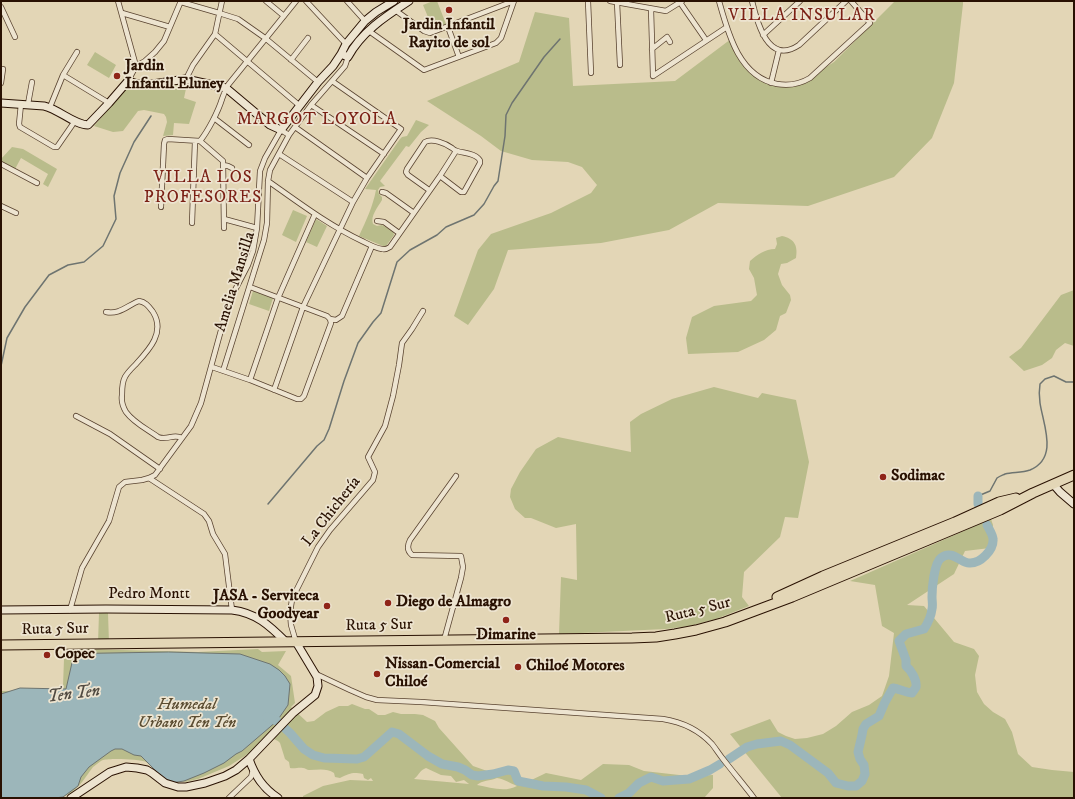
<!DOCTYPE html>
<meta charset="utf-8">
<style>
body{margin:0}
#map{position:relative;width:1075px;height:799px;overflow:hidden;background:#e3d6b6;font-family:"IM FELL DW Pica",serif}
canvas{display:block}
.frame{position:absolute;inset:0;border:2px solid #291102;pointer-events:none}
</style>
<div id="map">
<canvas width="1075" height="799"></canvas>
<div class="frame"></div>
</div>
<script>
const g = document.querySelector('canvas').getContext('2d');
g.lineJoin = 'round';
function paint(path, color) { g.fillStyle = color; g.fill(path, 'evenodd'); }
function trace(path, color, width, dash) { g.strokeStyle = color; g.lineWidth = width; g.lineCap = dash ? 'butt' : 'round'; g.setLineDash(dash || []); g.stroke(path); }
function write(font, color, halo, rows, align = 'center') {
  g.font = font + ' "IM FELL DW Pica",serif'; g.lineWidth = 3.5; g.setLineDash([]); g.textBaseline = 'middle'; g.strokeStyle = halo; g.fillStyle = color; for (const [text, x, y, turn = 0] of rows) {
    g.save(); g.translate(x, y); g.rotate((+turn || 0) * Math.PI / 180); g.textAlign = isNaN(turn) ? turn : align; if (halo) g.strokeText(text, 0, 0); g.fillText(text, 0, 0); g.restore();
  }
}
paint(new Path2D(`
 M433 1H437L446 24 433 29 423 5Z
 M895 1H963V4L954 83 932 138 894 177 808 206 718 203 669 230 601 243 508 250 494 289 468 325 454 316 478 250 491 234 551 213 591 193 597 185 582 167 568 162 532 160 501 151 481 136 427 101 519 62 535 12 569 18 573 86 675 81 731 39 748 68 774 83 803 82 834 62Z
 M95 52 116 65 109 78 87 65Z
 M187 84 184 98 196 102 189 124 174 123 173 135 163 136 167 122 166 117 164 114 144 110 138 111 123 131 113 132 94 126 127 88C133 86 140 90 147 89Z
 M416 120 429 125 421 132 409 147 406 146 380 181 385 186 380 187 378 190 379 194 382 197V200C378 207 370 216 373 224L377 226 382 225 393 231 394 235 386 246H383L359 236C366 221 373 206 376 190L365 189 400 139 402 137 407 136Z
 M12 147 23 149 57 169 48 187 43 184 48 174 21 158 15 169 1 162V159Z
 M293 210 307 216 296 242 282 235Z
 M316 219 327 226 317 247 306 242Z
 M782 236C795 239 798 246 796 258L787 263 781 264 778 274 782 285 790 295 791 300 786 313 780 316 776 330 764 340 738 352 688 354 686 338 692 317 714 306 751 301 757 295 754 278 749 269 750 261C757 255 765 249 775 249L777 244 776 238Z
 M1074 290V346L1065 343 1056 350 1052 358 1042 365 1024 371 1009 357 1021 348 1061 295Z
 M253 291 273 298 269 311 249 304Z
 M714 387 758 398 762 393 796 400 809 462 798 518 785 517 780 537 744 572 742 597 749 606 716 619 690 626 666 629 559 634 561 577 577 580 576 524 556 528 531 518H525L515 509 510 497 511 489 520 472 536 449 558 437 631 452 630 422 641 414 672 399Z
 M991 519 993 525 990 548 965 551 954 574 907 605 924 606 954 642 974 649 979 656 975 675 977 692 984 704 993 712 1005 719 1012 732 1018 754 1032 767 1052 770 1074 772V798H782L730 734 770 719 778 732 786 736 795 739 807 738 823 734 836 726 852 712 869 705 882 696 889 676 894 633 882 626 875 585 850 581Z
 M99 613H108L109 643H98Z
 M82 649 198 652 258 649 262 652 286 651 278 665 291 676 295 703 291 707 307 722 314 721 326 712 339 706H348L352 704 365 709H369L378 715H385L393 712 401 714H415L423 715 435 721 439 728 473 766 490 772 503 770 513 772 517 776 518 782 521 785 546 773 581 780 603 764 629 765 644 771 688 776 713 775V788L704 798H303V796L323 786 350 780 373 781 371 778 368 780 364 778 363 774C353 772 350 773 340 778L335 777 334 773C327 768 318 770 309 770 307 770 305 768 303 768 299 767 295 769 290 768L289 762 285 759 280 743 278 741 266 735 251 752 229 766 198 779 185 782 181 781 177 783C170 779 164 776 158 772 154 769 151 765 146 762 140 759 110 758 103 760 100 761 96 765 93 767 83 780 78 792 60 798H1V691H13L20 688 45 689 63 686 64 659ZM426 768 441 775 451 776 456 782 464 780 469 784 414 779C419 775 420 770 426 768ZM497 778C504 779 510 783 517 786 504 793 490 787 477 785 482 780 490 781 497 778Z`), '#b9bc8b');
const water = new Path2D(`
 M169 652 240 654 270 664 279 670 285 676 290 684 288 705 277 721 242 751 236 754 224 763 204 773 184 781 171 783 165 780 141 756 134 755 122 749H115L111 751 89 767 81 777 78 786 63 797 54 798H1V694L20 688 66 689 74 654Z`);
paint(water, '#9cb6ba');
trace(water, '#6e7470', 1);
trace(new Path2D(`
 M1 366 7 338 25 307 49 275 68 265 84 262 103 246 116 219 114 196 120 173 134 142 151 116
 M978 496 990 491 997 478C1000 476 1003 475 1005 474 1013 472 1022 473 1030 470 1059 458 1043 424 1040 403 1039 396 1039 390 1040 384L1045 379 1054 376 1066 382H1074
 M268 504 317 446 324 440 329 429 344 381 358 343 373 322 381 313 397 262 410 250 437 235 446 227 474 215 484 204 494 186 498 181 505 136 506 115 512 103 544 57 560 39`), '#6e7470', 1.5);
trace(new Path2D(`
 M978 504V496
 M267 717 277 721 290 733 304 749 313 755 324 758 357 759 364 757 392 732 399 734 428 756 442 764 458 767 465 770 472 775 478 776 493 774 508 770 514 771 518 781 543 786 566 787 586 790 601 798
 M729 759 747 747 757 744 781 741 790 745 828 773 836 783 848 786H856L862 781 865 774 864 765 860 759 858 752 862 735 863 729 866 724 879 716 885 702 893 688C899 689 905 692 912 693 913 691 915 689 916 687 917 680 911 670 906 666V660L899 641 906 634 924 629C928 623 931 617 932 609 933 605 932 601 932 597 932 589 934 563 941 558 952 549 961 563 969 563 980 564 994 550 993 539 993 535 989 529 987 525
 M619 798 629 793 639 783 651 777 663 781 689 779 710 770 720 764`), '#9cb6ba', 9);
const street = new Path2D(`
 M118 1 136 66 128 81
 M266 1 284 16
 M306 1 346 44
 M347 1 365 21
 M588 1 591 73
 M610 1 666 11 682 1
 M679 1 706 40
 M719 1C728 33 739 77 777 84 789 86 800 84 810 78L870 23 851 1
 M752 1C757 22 768 66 799 45L846 1
 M181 2 219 13 238 19 265 38 318 82
 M617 2 620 65
 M1 7 15 37
 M651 9 653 76
 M395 10 424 31 430 33 514 1
 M122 13 170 27
 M448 27 459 57
 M369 31 424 70 496 43 501 38 514 1
 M215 34 300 106
 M763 35 800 1
 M652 49 667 37 670 42
 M291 60 308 38
 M136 66 145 61 155 52 164 41 181 1
 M63 75 109 103
 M653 76 727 27
 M186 79 193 65 215 34 222 1
 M1 83 3 69
 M771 83 779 50
 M21 104 19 124 20 127 54 147H57L75 121
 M28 104 32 82
 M311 105 384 154
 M50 107 63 75 77 52
 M214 118 249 145
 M295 127 367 178
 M200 141C208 131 218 112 222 99 224 94 225 90 228 85L296 1
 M279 154 353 202
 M1 164 37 183
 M223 165 228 166 232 168
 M268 181C298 202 328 225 362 241 368 244 375 248 382 249 385 250 387 249 390 247L440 176 456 151
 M429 190 408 175 406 172 407 169 425 142C432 138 445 143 452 148 454 150 454 150 457 151 463 153 473 153 478 158 480 160 480 160 480 163L464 192H461L440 176
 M382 192 386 193 414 213
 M1 206 16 213
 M161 207 164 144 165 140 168 139 200 141 223 161 224 228
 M224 219 257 228
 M377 221 384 222 399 233
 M192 223 195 141
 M250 287 327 316 330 319
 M106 312C119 315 128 305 139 301 146 302 149 307 153 312 166 333 148 351 135 365 131 369 127 373 125 377 122 382 122 389 122 395 121 401 123 407 126 412 134 423 147 429 158 437 168 441 173 433 182 438
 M330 319 336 320 342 316 372 246
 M212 367 250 380 297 399H301L304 396 331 323 330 319
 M223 371 264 240 267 223 268 181 270 170 289 135 311 105 345 66 348 57
 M250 380 278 298 315 214
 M274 390 303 307 353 202 367 178 401 129 332 81
 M76 416 110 434 160 469
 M149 478 204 514 209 521 213 534 225 554 232 610
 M70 610 82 568 109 521 119 487 125 482 142 480 149 478 155 475 191 426 201 403 226 312 234 292 248 265 253 251 257 228 260 171 265 158 281 130 289 135
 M444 640 461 578 463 567 461 556 412 555C407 551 407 546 410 540L456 476
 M296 642 291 625 290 612 292 600 297 589 318 547 330 530 373 480 375 472 368 457 385 426 393 396 399 365 402 343 412 329 423 311
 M316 674 350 690 366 697 377 700 421 702 663 719C682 722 699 730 712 744 716 749 719 754 723 759 733 772 744 785 754 798
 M229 798 251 777 253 770`);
const secondary = new Path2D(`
 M341 54 348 57C361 32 386 16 409 1
 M1 103 44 106C58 109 75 125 88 125L109 103 128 81 138 84 146 85 186 79 226 88 270 125 281 130 318 82 333 66 341 54 346 44 365 21 376 12 394 1
 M1053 484 1060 492 1074 504
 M1 610 106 609 232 610C256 613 269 625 286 642
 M249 759C255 776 263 788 278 798
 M71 798 110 772 126 767 137 768 147 770 152 773 165 783 178 787H186L205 783 225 776 236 770 249 759 293 713 315 695 318 686 317 677 296 642`);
const highway = new Path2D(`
 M777 597 823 576 955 522 999 502 1016 498
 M1 645 632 638 656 637 675 634 696 630 725 622 792 597 1000 510 1033 493 1074 475`);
trace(street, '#58422f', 6);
trace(secondary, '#291102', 9);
trace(highway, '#291102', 11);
trace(street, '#ede4d0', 4.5);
trace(secondary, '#ede4d0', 7);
trace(highway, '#e3d6b6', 9);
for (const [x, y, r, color] of [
 [449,10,4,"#8f2418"],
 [117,76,4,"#8f2418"],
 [883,477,4,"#8f2418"],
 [388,603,4,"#8f2418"],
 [327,606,4,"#8f2418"],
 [506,620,4,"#8f2418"],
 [47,655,4,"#8f2418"],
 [518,667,4,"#8f2418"],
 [377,674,4,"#8f2418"]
]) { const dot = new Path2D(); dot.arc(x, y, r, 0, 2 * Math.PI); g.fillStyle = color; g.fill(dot); trace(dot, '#ede4d0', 1.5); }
write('bold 16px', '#291102', '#ede4d0', [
 ["Jardin Infantil",449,26,"center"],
 ["Rayito de sol",449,44,"center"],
 ["Jardin",125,67],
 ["Infantil Eluney",125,85],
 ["Sodimac",891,477],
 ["JASA - Serviteca",319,597,"right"],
 ["Goodyear",319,615,"right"],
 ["Diego de Almagro",396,603],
 ["Dimarine",506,636,"center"],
 ["Copec",55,655],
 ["Nissan-Comercial",385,665],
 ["Chiloé",385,683],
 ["Chiloé Motores",526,667]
], 'left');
write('16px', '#291102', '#ede4d0', [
 ["Amelia Mansilla",236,282,-73],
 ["La Chichería",332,512,-52],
 ["Pedro Montt",149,595],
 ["Ruta 5 Sur",698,611,-14],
 ["Ruta 5 Sur",379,626,-1],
 ["Ruta 5 Sur",55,630,-1]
]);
write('italic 16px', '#5b4d32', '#ede4d0', [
 ["Humedal",187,706],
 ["Urbano Ten Tén",187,724]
]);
g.letterSpacing = '1px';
write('17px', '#7a1f14', '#ede4d0', [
 ["VILLA INSULAR",802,16],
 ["MARGOT LOYOLA",317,120],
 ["VILLA LOS",203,178],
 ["PROFESORES",203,198]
]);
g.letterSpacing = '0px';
write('italic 17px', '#514b42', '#ede4d0', [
 ["Ten Ten",74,695,-7]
]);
</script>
